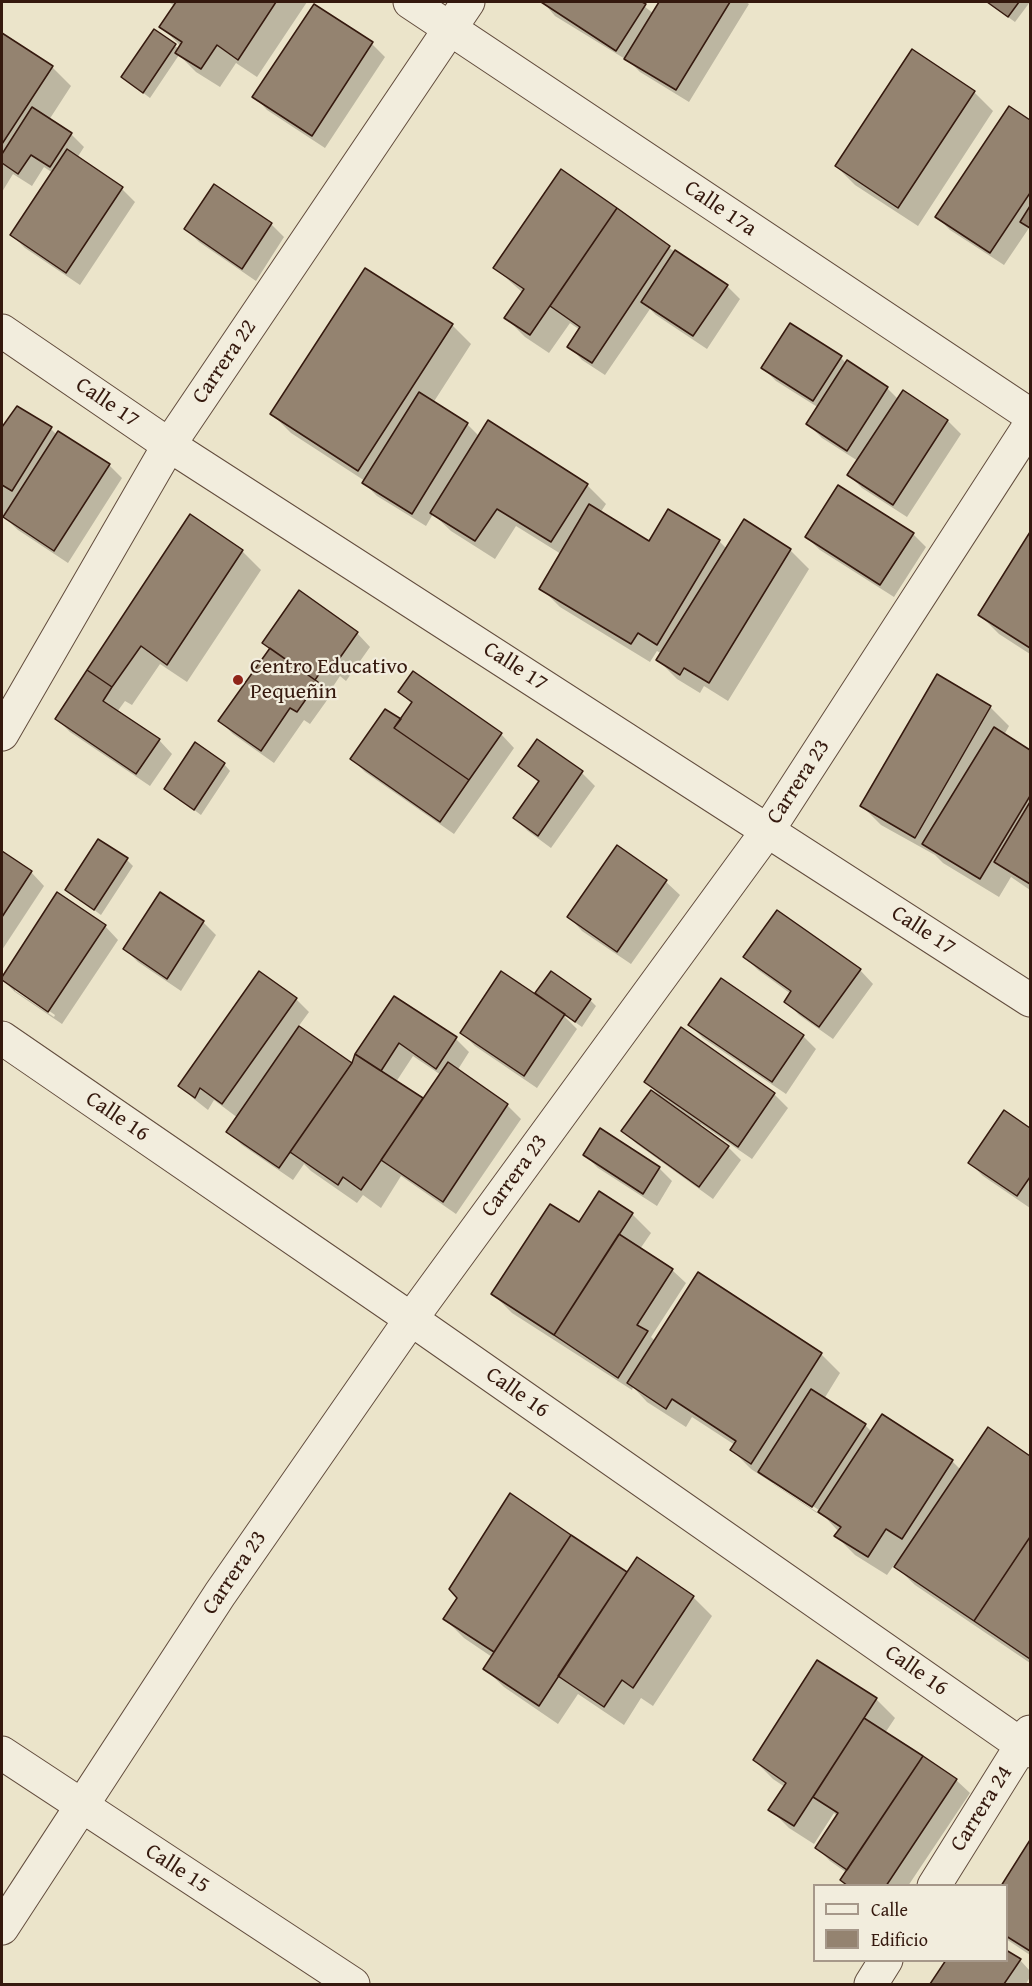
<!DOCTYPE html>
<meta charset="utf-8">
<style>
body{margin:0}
#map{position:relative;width:1032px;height:1986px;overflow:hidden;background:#ebe4ca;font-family:"Gentium Book Plus",serif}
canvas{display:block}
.frame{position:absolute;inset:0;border:3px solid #35190e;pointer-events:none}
.legend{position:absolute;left:813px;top:1884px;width:195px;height:78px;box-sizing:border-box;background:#f2eddd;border:2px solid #a6988a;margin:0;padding:8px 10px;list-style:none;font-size:18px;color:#35190e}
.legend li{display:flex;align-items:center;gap:12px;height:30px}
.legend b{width:30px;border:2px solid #a6988a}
</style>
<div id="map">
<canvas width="1032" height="1986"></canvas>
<div class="frame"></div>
<ul class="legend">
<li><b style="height:8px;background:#f2eddd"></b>Calle</li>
<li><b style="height:16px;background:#948370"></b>Edificio</li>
</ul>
</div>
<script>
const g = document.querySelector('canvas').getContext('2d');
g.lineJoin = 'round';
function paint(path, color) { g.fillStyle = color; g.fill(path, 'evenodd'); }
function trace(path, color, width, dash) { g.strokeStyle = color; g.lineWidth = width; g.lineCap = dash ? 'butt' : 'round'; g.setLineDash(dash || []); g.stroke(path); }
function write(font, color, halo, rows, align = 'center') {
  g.font = font + ' "Gentium Book Plus",serif'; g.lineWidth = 4.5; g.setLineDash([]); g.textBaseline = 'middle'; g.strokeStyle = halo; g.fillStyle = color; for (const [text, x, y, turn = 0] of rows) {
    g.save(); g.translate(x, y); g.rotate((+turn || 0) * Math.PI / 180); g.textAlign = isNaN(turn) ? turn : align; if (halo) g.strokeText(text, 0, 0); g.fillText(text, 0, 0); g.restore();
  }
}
paint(new Path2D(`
 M168 2H307L257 77 236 63 220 87 196 72 179 55 150 98 122 77 154 31 179 49 181 46 161 27 175 6Z
 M543 2H639L654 14 660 4 655 2H746L749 4 689 102 640 72 630 62 555 16Z
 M987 2H1030L1015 22Z
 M2 35 52 67 71 86 49 120 71 134 84 147 77 158 122 189 135 202 80 285 25 248 12 235 53 173 44 167 32 186 13 174 2 192Z
 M372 44 385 57 325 148 267 110 254 96Z
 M913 51 974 92 993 111 918 226 855 185 836 166Z
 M1010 108 1030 122V230L1029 228 1004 265 950 230 937 217Z
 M561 171 675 252 727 286 740 299 707 349 656 315 650 309 605 375 582 360 569 346 580 330 570 323 549 353 525 337 506 318 523 293 495 268Z
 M271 224 284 237 256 281 199 242 186 229Z
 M366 270 452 325 471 344 433 403 467 424 479 436 587 485 606 504 600 513 650 543 719 541 727 549 744 522 790 550 809 569 728 701 704 686 700 693 677 679 658 660 662 654 657 651 650 662 560 607 541 588 561 554 516 526 495 559 451 531 433 514 426 526 377 496 364 483 365 481 291 433 272 414Z
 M841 358 847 364 887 388 898 399 903 392 948 421 961 434 907 517 862 488 849 475 858 461 822 438 808 424 819 408 776 381 763 368Z
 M17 408 51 429 57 435 109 465 122 478 68 563 18 530 3 516 2 518V429L3 430Z
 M913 534 926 547 894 597 820 550 806 537Z
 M1030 534V654L999 634 980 615Z
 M242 551 261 570 187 682 160 664 132 705 125 701 117 712 159 740 172 754 150 786 70 732 56 718Z
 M299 592 357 633 370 647 346 681 340 676 328 694 330 696 310 724 304 720 274 763 233 734 220 721 271 649Z
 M400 692 501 734 514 748 454 834 365 772 352 759 401 721 413 705Z
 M990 707 1009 726 1004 735 1030 752V890L1011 877 999 897 943 863 935 855 881 825 862 806Z
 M537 741 582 773 595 786 551 848 528 831 514 818 539 783 520 766Z
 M224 764 230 771 201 815 166 789Z
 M617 847 666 882 680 895 631 964 582 931 569 917Z
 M2 853 31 872 44 886 2 950Z
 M127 860 133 866 101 915 67 890Z
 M203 922 216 935 181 991 138 962 125 949Z
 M105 926 118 940 62 1024 15 992 2 979ZM15 987 55 1015 54 1017 15 991Z
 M745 957 860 970 873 984 833 1039 799 1015 786 1001 791 994 758 970Z
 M537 993 590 1000 596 1006 582 1027 566 1016 565 1017 577 1029 537 1088 475 1046 462 1033 544 1000Z
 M394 998 456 1039 469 1052 457 1071 507 1105 521 1119 456 1214 401 1176 381 1208 363 1195 357 1203 311 1171 304 1164 293 1180 242 1145 228 1132 238 1118 214 1100 208 1110 194 1099 180 1086 296 999 309 1012 298 1027 353 1065ZM413 1056 441 1075 423 1101 396 1082Z
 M690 1025 803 1036 816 1049 786 1094 703 1038Z
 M682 1030 774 1094 788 1108 752 1159 701 1124 699 1126 728 1147 741 1160 713 1199 637 1144 623 1131 660 1096 646 1082Z
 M1005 1112 1030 1130V1208L983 1176 970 1163Z
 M584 1154 659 1168 672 1181 657 1206 598 1168Z
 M632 1214 651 1233 640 1249 672 1270 686 1283 651 1337 655 1341 698 1275 821 1354 840 1373 824 1399 865 1425 872 1432 952 1461 961 1470 988 1429 1030 1458V1663L915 1585 894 1565 887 1575 855 1555 836 1536 839 1532 826 1518 751 1469 732 1450 735 1445 692 1417 686 1427 647 1402 633 1387 632 1390 512 1313 493 1294 579 1224ZM773 1480 819 1510 817 1513 773 1484Z
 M511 1496 627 1574 638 1559 693 1597 712 1616 653 1706 641 1698 624 1725 578 1694 558 1724 504 1687 485 1669 492 1657 464 1638 445 1619 459 1598Z
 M876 1699 895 1718 885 1733 956 1780 970 1793 908 1886H848L847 1873 830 1861 817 1848 837 1816 834 1813 814 1844 789 1828 770 1809 785 1787 773 1779 754 1760Z
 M1030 1842V1955L1006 1939V1886H1003Z
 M948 1960H1020L1030 1971V1977L1026 1984H932Z`), '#0003');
const building = new Path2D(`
 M176 2H276L238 60 217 45 201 69 175 53 182 42 159 27Z
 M541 2H642L646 4 616 51Z
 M659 2H730L676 90 624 59Z
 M987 2H1019L1008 17Z
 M314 4 373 42 312 136 252 97Z
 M154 29 176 44 143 93 121 77Z
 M2 33 53 66 2 144Z
 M912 49 975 91 898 208 835 166Z
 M1009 106 1030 120V193L990 253 935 217Z
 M32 107 72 133 50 167 31 155 18 174 2 163V154Z
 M67 149 123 187 66 273 10 235Z
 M561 169 617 208 530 335 504 318 524 289 493 268Z
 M214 184 272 223 242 269 184 229Z
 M1030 206V228L1020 222Z
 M617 208 670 246 592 363 567 347 580 327 550 306Z
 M675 250 728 285 693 336 641 302Z
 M365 268 453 324 358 471 270 414Z
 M790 323 842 356 813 401 761 368Z
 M847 360 888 387 847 451 806 424Z
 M903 390 948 420 893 505 847 475Z
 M419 392 468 423 412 514 362 483Z
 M17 406 52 427 12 491 2 485V427Z
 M488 420 588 484 551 542 497 509 475 541 430 513Z
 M58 431 110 464 54 551 3 517Z
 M838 485 914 533 880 585 805 537Z
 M589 504 649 541 668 509 720 540 657 645 638 633 631 644 539 589Z
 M190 514 243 550 167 665 141 646 112 687 87 670Z
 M744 519 791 549 709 683 684 668 680 675 656 660Z
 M1030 532V648L978 615Z
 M299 590 358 632 332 669 326 664 315 680 262 643Z
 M270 648 318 682 297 712 290 708 261 751 218 721Z
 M87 670 112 687 103 701 160 739 136 774 55 719Z
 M413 671 502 733 469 780 394 728 412 702 398 692Z
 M937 674 991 706 915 838 860 806Z
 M385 709 401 719 394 728 469 780 440 822 350 759Z
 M994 727 1030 750V796L980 879 922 844Z
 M537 739 583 771 538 836 513 818 539 781 518 766Z
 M195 742 225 763 194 810 164 789Z
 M1030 802V884L994 862Z
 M98 839 128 858 94 910 65 890Z
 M617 845 667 880 617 952 567 917Z
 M2 851 32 871 2 917Z
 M57 892 106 925 48 1012 2 980V977Z
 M160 892 204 921 167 979 123 949Z
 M777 910 861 969 819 1027 784 1002 791 991 743 957Z
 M259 971 297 998 222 1104 200 1088 195 1098 178 1086Z
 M501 971 565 1014 524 1076 460 1033Z
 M551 971 591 999 575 1022 535 993Z
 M721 978 804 1035 772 1082 688 1025Z
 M394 996 457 1037 436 1069 399 1043 381 1071 355 1054Z
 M299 1026 352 1063 279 1168 226 1132Z
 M681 1027 775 1093 738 1147 644 1082Z
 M355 1054 423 1098 361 1190 343 1177 338 1185 290 1152 352 1063Z
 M448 1062 508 1104 443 1202 381 1160Z
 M651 1090 729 1146 699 1187 621 1131Z
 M1004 1110 1030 1128V1177L1017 1196 968 1163Z
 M600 1128 660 1167 643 1194 583 1155Z
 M599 1191 633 1213 554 1335 491 1294 550 1204 579 1222Z
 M619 1234 673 1269 637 1325 648 1331 618 1378 554 1335Z
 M698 1272 822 1353 751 1464 730 1450 736 1441 672 1399 666 1409 627 1383Z
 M811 1389 866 1424 812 1507 758 1472Z
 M882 1414 953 1460 902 1539 886 1529 868 1557 834 1536 841 1527 818 1512Z
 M988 1427 1030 1456V1537L974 1621 894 1567Z
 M510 1493 571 1535 494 1652 443 1619 457 1598 449 1589Z
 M571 1535 627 1572 539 1706 483 1669Z
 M1030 1537V1659L974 1621Z
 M637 1557 694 1596 633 1688 622 1680 604 1707 558 1676Z
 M817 1660 877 1698 794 1826 768 1810 786 1783 753 1760Z
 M864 1718 923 1756 847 1870 815 1848 838 1813 813 1797Z
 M923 1756 957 1779 886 1886H848L840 1880Z
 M1030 1840V1951L1006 1936V1886H1001Z
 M1006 1950 1021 1959 1004 1984H930L946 1960H1006Z`);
paint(building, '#948370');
trace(building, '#35190e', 1.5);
const street = new Path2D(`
 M410 2 1030 415
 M2 331 169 445 1030 1000
 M2 734 169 445 468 2
 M2 1038 411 1319 1030 1751
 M2 1753 353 1984
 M934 1886 1030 1732
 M2 1928 220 1594 411 1319 768 830 1030 425
 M871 1984 886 1960`);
trace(street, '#624c3d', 35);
trace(street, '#f2eddd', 33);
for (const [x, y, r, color] of [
 [238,680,6,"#8f2418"]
]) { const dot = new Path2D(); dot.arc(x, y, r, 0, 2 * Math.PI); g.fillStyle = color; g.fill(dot); trace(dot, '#f2eddd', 2); }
write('22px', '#35190e', '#f2eddd', [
 ["Calle 17a",720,209,34],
 ["Carrera 22",225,362,-56],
 ["Calle 17",107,403,34],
 ["Calle 17",515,667,33],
 ["Carrera 23",799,782,-57],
 ["Calle 17",923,931,33],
 ["Calle 16",117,1117,34],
 ["Carrera 23",515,1176,-54],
 ["Calle 16",517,1393,35],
 ["Carrera 23",235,1573,-56],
 ["Calle 16",916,1671,35],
 ["Carrera 24",982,1809,-58],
 ["Calle 15",177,1869,33]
]);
write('22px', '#35190e', '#f2eddd', [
 ["Centro Educativo",250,667],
 ["Pequeñin",250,692]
], 'left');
</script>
